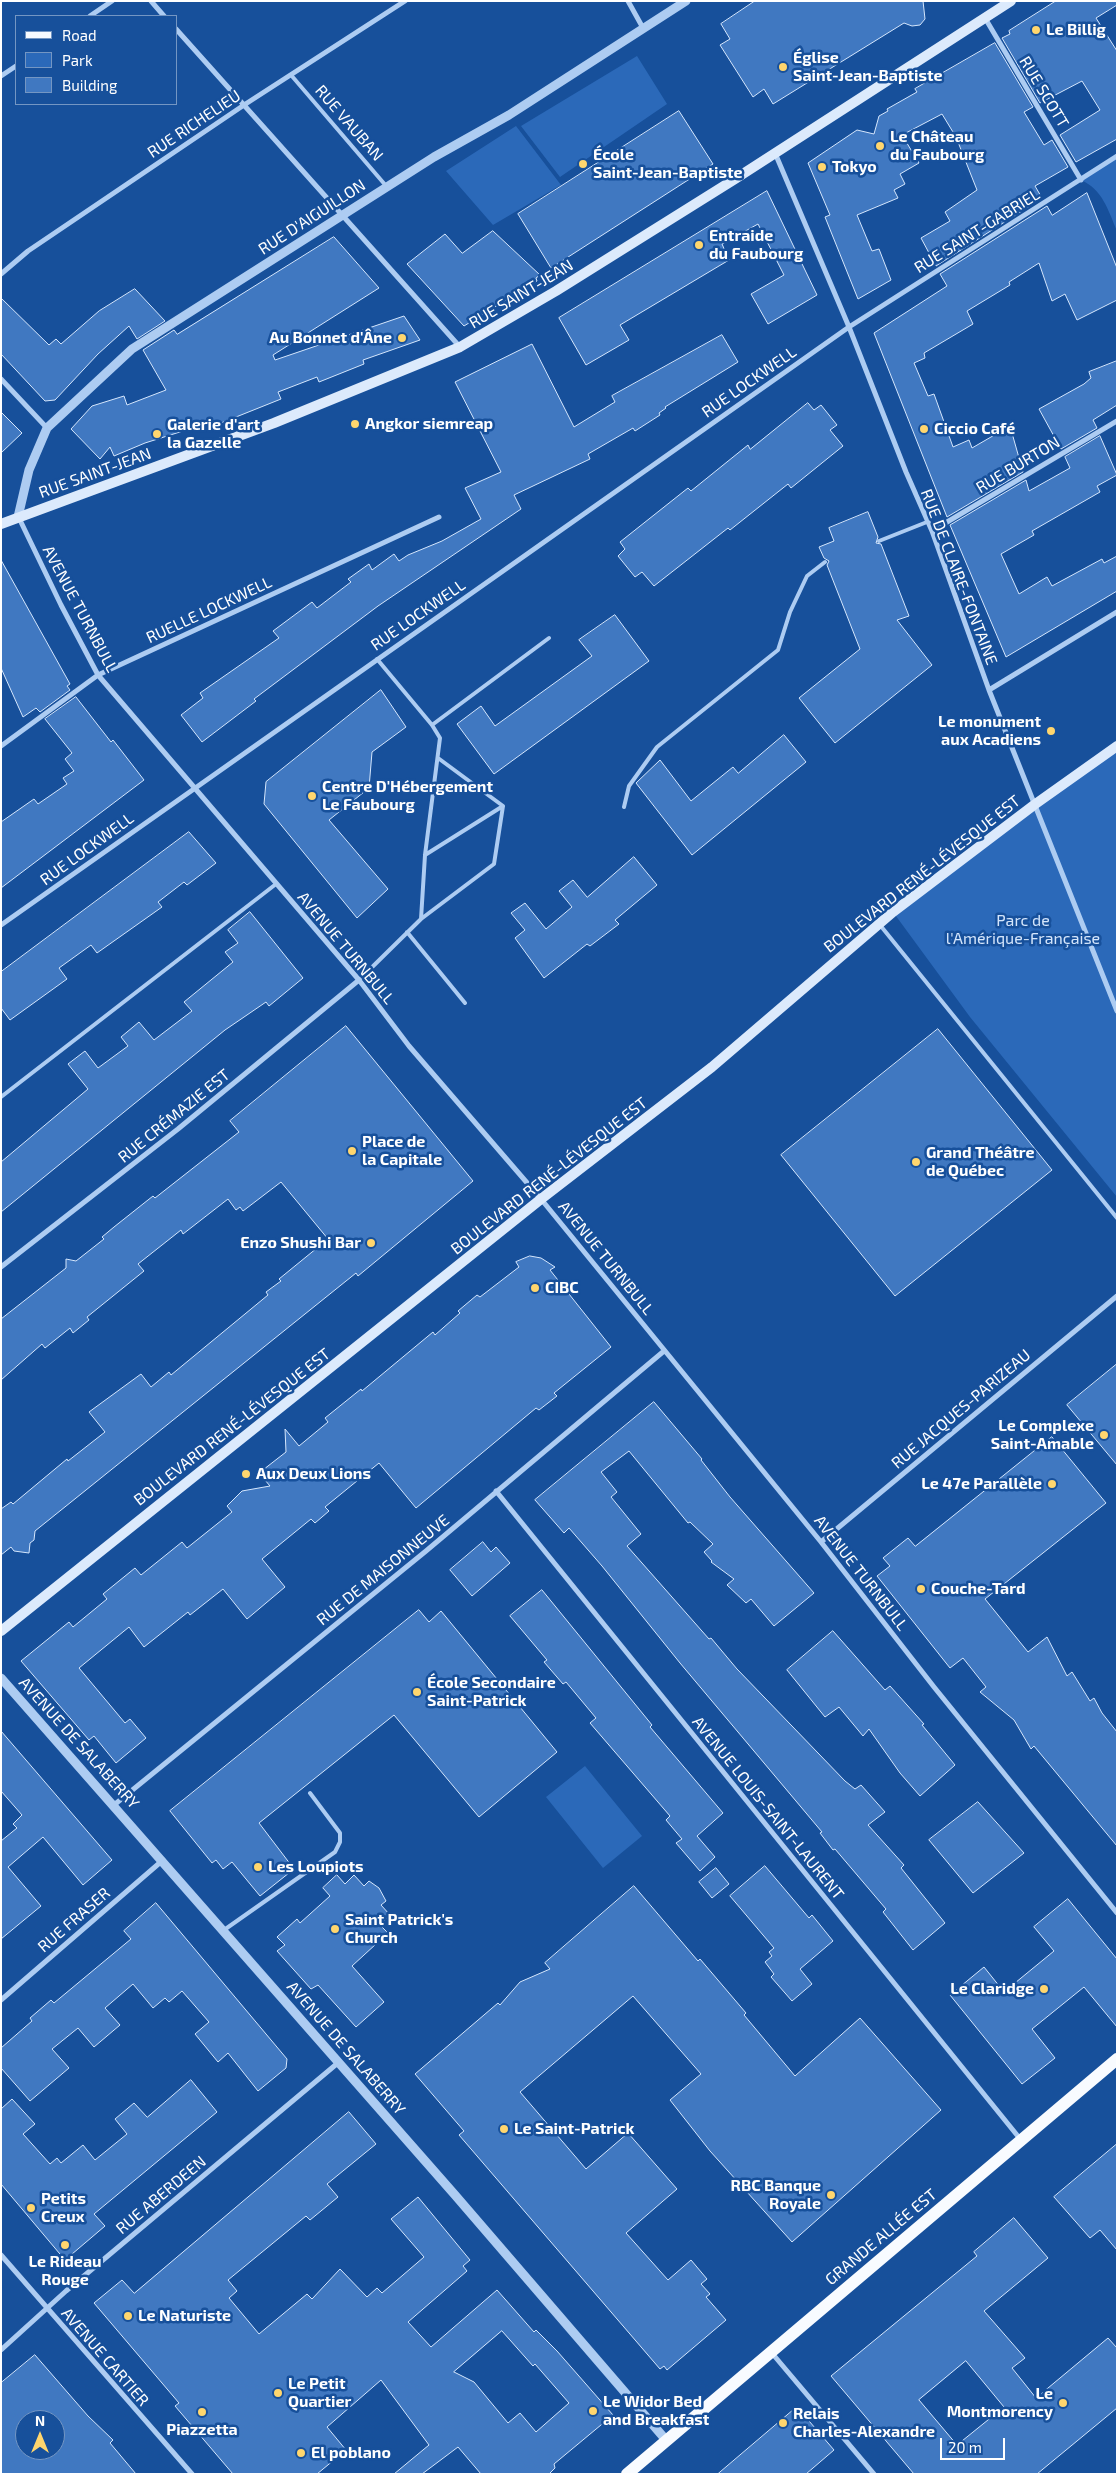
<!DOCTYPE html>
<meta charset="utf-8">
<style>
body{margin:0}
#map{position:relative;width:1118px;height:2475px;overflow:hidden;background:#17509b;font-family:"Exo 2",sans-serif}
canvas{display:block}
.frame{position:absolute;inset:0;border:2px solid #fff;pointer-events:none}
.legend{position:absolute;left:15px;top:15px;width:162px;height:90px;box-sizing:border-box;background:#17509b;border:1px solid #7496c3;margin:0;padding:6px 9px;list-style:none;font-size:15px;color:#fff}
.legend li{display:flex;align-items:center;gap:10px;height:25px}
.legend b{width:25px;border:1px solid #7496c3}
.north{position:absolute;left:15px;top:2410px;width:50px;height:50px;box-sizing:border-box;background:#17509b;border:1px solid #7496c3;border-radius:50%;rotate:0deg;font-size:14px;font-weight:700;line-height:20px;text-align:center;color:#fff}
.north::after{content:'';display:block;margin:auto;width:18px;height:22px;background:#ffd66e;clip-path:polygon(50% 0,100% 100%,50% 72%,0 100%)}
.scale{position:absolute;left:940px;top:2438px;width:65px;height:22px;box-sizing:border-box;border:2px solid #fff;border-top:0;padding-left:6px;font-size:15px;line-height:18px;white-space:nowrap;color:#fff;-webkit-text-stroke:4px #17509b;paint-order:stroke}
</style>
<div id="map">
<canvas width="1118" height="2475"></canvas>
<div class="frame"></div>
<ul class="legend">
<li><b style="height:6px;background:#f8fbff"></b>Road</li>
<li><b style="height:14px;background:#2b69b9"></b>Park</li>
<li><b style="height:14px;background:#4078c1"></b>Building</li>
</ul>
<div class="north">N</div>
<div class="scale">20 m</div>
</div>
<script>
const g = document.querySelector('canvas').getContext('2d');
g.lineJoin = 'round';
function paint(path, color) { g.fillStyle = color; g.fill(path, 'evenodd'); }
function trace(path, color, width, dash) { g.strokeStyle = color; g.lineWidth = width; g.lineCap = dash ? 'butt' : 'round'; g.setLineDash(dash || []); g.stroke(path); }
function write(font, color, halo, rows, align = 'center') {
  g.font = font + ' "Exo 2",sans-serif'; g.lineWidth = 5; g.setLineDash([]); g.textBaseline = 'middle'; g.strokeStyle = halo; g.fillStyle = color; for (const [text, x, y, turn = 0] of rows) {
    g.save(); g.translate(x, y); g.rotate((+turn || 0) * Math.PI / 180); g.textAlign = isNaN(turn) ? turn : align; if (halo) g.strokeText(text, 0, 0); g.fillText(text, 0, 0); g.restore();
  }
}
paint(new Path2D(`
 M637 56 667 104 560 177 521 126Z
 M516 126 561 185 493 225 446 171Z
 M1117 158V231C1108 210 1103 190 1081 180Z
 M1117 746V1197L970 1017 893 912Z
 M585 1766 642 1836 603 1868 546 1797Z`), '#2b69b9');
const building = new Path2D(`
 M755 1H923L925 19 920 25 912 26 904 23 773 104 764 89 753 97 720 45 730 39 721 24Z
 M1056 1H1117V5L1096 18 1117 51V139L1076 162 1060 135 1100 110 1082 81 1040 103 1002 38 1010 34 1009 31Z
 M995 43 1033 107 1024 112 1044 145 1052 140 1068 167 1035 186 1042 198 936 266 921 238 950 221 945 212 977 190 956 137 942 114 902 135 919 163 900 174 905 184 894 190 898 198 857 215 872 251 879 249 891 280 858 299 825 217 830 215 808 163 857 130 874 134 879 116 888 111 887 109 917 92 915 89Z
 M679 111 713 164 551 268 518 214Z
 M767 191 817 295 768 324 751 294 784 275 758 224 722 244 729 260 620 325 629 340 586 365 559 318Z
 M1087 193 1117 268V300L1077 320 1065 294 1052 301 1039 263 1009 282 1010 285 967 311 973 324 924 353 925 358 914 363 928 396 934 394 953 447 969 440 972 448 1010 426 1023 472 947 517 874 333 947 286 940 274 1047 206 1052 215Z
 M493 231 540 275 536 278 537 281 464 326 407 264 445 234 462 253Z
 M334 237 379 288 273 355 275 360 404 316 420 340 363 360 364 364 319 382 317 377 278 392 281 399 211 427 202 425 145 443 114 456 110 447 100 459 71 429 92 406 124 396 127 405 166 390 143 350 174 330 177 334Z
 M135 289 165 321 137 339 129 326 98 354 55 400 45 401 1 354V298L49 345 56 339 61 344 99 311Z
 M722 335 738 362 665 407 666 408 659 413 660 415 635 431 633 428 588 454 590 459 514 495 521 509 378 606 254 699 256 701 202 742 181 715 203 698 200 693 279 638 273 631 312 602 317 608 351 582 348 579 369 564 372 570 394 554 399 561 408 555 442 541 481 519 465 488 501 472 455 382 532 344 574 427 615 402 612 396Z
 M1117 361V405L1093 420 1097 428 1061 449 1039 409 1084 384 1091 378 1089 372Z
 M808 403 814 410 821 405 837 425 830 430 843 446 791 488 788 484 730 530 728 528 654 586 642 572 635 577 618 556 625 549 620 542 688 488 691 491 748 445 750 449Z
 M1 412 22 433 1 453Z
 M1100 436 1117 475 1097 486 1100 492 1032 531 1034 535 1001 554 1019 594 1047 577 1052 586 1102 559 1104 563 1117 556V591L1006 657 950 525 1026 480 1029 491 1070 468 1065 457Z
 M868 512 878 537 876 543 881 544 909 616 897 620 932 665 835 743 799 698 860 649 827 565 829 561 824 558 819 547 834 541 829 528Z
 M1 560 70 684 67 686 70 690 40 712 36 708 23 717 1 668Z
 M615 615 649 661 494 774 457 724 481 706 495 726 592 656 579 640Z
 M381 690 406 727 372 752 369 788 329 820 388 889 357 918 264 804 266 782Z
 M76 697 111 742 113 740 144 780 1 888V822L34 799 38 804 67 784 63 778 74 771 65 759 72 753 45 719Z
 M784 735 806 762 692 855 636 783 660 760 691 801 733 767 738 773Z
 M189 832 216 863 187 885 184 882 158 902 162 907 97 953 91 945 59 968 67 979 10 1020 1 1008V972Z
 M634 857 657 885 615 920 619 924 590 946 587 944 544 978 515 938 525 930 511 913 525 903 546 929 572 907 559 891 573 880 587 897Z
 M250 912 303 978 269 1006 266 1002 225 1030 1 1212V1162L88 1089 68 1064 85 1051 98 1068 128 1046 121 1037 139 1022 154 1040 192 1011 184 1002 233 962 225 952 238 943 228 930Z
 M346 1026 473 1181 358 1276 356 1273 35 1531 34 1540 30 1543 29 1553 14 1551 11 1547 1 1555V1509L11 1502 13 1504 67 1459 68 1461 105 1432 89 1412 141 1374 151 1387 169 1372 171 1375 268 1295 266 1292 281 1281 279 1279 328 1239 281 1182 243 1211 240 1207 236 1210 228 1199 183 1234 181 1230 138 1264 144 1271 87 1317 89 1320 73 1333 70 1328 45 1348 42 1344 1 1380V1319L66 1268V1259L76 1261 104 1239 102 1237 114 1227 153 1196 155 1198 239 1132 230 1121Z
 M938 1029 1052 1170 895 1296 781 1155Z
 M530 1256 541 1258 555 1267 550 1270 611 1347 554 1393 557 1396 539 1410 536 1408 416 1508 379 1463 325 1507 329 1511 315 1523 311 1519 262 1559 285 1587 247 1619 223 1589 190 1615 188 1612 144 1647 129 1627 79 1668 125 1723 130 1719 146 1738 116 1763 94 1736 89 1740 21 1661 69 1622 73 1627 107 1599 103 1594 135 1568 141 1575 182 1542 187 1548 232 1512 227 1506 242 1491 270 1486 259 1473 286 1452 285 1429 299 1446 328 1422 325 1418 361 1389 362 1391 433 1332 435 1335 460 1313 458 1311 477 1295 480 1297 519 1267 516 1262Z
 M1117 1364V1465L1067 1405Z
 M654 1402 702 1459 701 1460 730 1497 814 1593 774 1626 751 1599 746 1603 727 1585 734 1579 711 1562 712 1561 704 1552 713 1544 690 1522 688 1523 629 1451 601 1472 617 1492 611 1497 641 1534 627 1546 709 1639 711 1638 737 1669 845 1781 855 1789 861 1785 885 1812 868 1825 904 1865 901 1868 945 1923 913 1950 883 1912 886 1909 835 1849 833 1850 820 1833 822 1832 680 1663 602 1566 569 1528 564 1533 535 1500Z
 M1052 1437 1106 1503 985 1599 1028 1652 1047 1637 1067 1676 1072 1672 1090 1701 1094 1698 1102 1713 1117 1732V1846L1034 1746 1031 1749 1014 1720 980 1692 986 1687 963 1658 950 1668 877 1576 890 1566 883 1558 908 1538 915 1546Z
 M483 1542 491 1552 496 1547 510 1563 472 1596 450 1570Z
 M542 1590 652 1725 650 1727 723 1813 697 1836 715 1857 700 1871 676 1843 682 1839 666 1820 670 1816 590 1723 596 1718 566 1682 563 1684 544 1662 547 1660 510 1616Z
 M419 1610 429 1622 441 1611 557 1752 479 1817 394 1715 259 1823 294 1869 260 1896 232 1862 223 1869 216 1860 212 1863 170 1811Z
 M833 1631 885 1690 890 1686 924 1724 922 1725 955 1765 920 1796 900 1773 869 1729 863 1736 839 1707 825 1717 787 1670Z
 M1 1731 112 1860 83 1885 43 1837 8 1867 41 1906 1 1939V1841L17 1828 13 1824 22 1815 1 1791Z
 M978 1802 1024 1853 973 1893 929 1840Z
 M765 1866 809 1918 812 1915 833 1941 800 1969 812 1984 792 2001 771 1977 774 1974 765 1962 772 1956 769 1952 774 1948 730 1896Z
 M716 1868 729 1884 712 1898 699 1882Z
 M337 1875 345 1884 354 1875 364 1886 369 1881 379 1888 386 1901 381 1905 390 1915 380 1925 388 1933 352 1966 384 2002 356 2027 318 1985 311 1989 277 1951 285 1945 277 1937 297 1919 300 1923 330 1896 323 1888Z
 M634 1886 698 1961 700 1959 746 2013 744 2015 795 2076 860 2018 941 2110 792 2242 710 2151 670 2100 701 2074 633 1996 520 2092 586 2169 628 2133 677 2189 626 2233 668 2280 691 2260 707 2279 701 2284 710 2294 706 2297 726 2320 667 2370 664 2366 660 2369 459 2135 464 2131 415 2074 498 2003 500 2005 520 1982 550 1969 545 1963Z
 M1068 1899 1117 1959V2027L1084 1987 1032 2029 1055 2058 1022 2084 950 1995 984 1967 1004 1992 1054 1951 1034 1927Z
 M156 1903 287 2059 286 2068 258 2091 228 2053 218 2062 195 2034 209 2022 182 1991 169 2002 165 1998 153 2008 133 1984 105 2008 120 2025 94 2047 78 2028 52 2049 69 2068 30 2101 1 2068V2048L32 2021 30 2018 51 2000 54 2003 131 1939 124 1931Z
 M191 2080 217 2112 94 2214 105 2226 65 2260 1 2184V2109L12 2099 35 2124 23 2134 50 2164 57 2158 61 2163 83 2145 95 2160 127 2134 115 2119 134 2103 147 2117Z
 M349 2112 376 2144 327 2184 338 2197 310 2220 306 2216 228 2280 237 2291 229 2298 259 2334 307 2294 312 2299 340 2269 367 2297 377 2288 382 2293 424 2257 391 2219 418 2197 470 2260 463 2266 467 2271 408 2322 431 2347 497 2290 534 2332 536 2330 557 2351 613 2415 554 2464 555 2468 549 2474H481L458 2447 422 2474H394L429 2445 381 2380 327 2427 346 2450 317 2474H233L175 2406 179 2403 94 2303 122 2280 134 2293ZM502 2331 533 2366 535 2364 569 2403 536 2432 520 2413 508 2423 474 2382 454 2372Z
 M1117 2144V2250L1100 2230 1090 2238 1054 2197Z
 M1014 2218 1048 2258 984 2311 1025 2358 1012 2368 1036 2398 1108 2338 1117 2348V2408L1037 2474H914L831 2376 977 2256 974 2252ZM966 2361 1004 2407 957 2445 919 2400Z
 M35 2355 88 2416 113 2440 110 2443 136 2474H1V2383ZM25 2420H55V2450H25Z
 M797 2407 834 2450 806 2474H718Z`);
paint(building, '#4078c1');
trace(building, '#d5e6fc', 1);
trace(new Path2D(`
 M291 75 387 187
 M879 541 927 522
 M432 725 549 638
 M624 807 629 786 657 747 778 650 790 612 807 576 825 562
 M425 855 503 806
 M421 919 494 864 503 806 438 758
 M880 925 1117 1218
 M407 932 465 1003
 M359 980 421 919 425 855 440 738 432 725 377 659
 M1 1097 276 884
 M224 1930 335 1852 340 1842V1833L310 1793`), '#adccf2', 4);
trace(new Path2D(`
 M151 1 164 16
 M628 1 643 28
 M90 16 112 1
 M985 18 1081 180
 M176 29 460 347
 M1 76 16 66
 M775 153 849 327 906 472 932 531 989 690 1117 1011
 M1 274 28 251 244 105 405 1
 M1 379 47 428
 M19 518 61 605 98 675 359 980 409 1046 541 1199 821 1542 934 1687 1117 1913
 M932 531 1117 421
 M989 690 1117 612
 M1 746 98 675 439 517
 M1 925 849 327 1117 156
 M1 1267 178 1129 359 980
 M496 1491 1021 2140
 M821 1542 1117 1296
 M114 1805 426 1551 664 1351
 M1 2000 163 1860
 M1 2255 192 2474
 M1 2350 66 2291 339 2062
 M771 2352 874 2474`), '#adccf2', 5);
trace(new Path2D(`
 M18 517 29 470 47 428 132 349 434 157 509 115 686 1
 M1 1678 455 2195 666 2440`), '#adccf2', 9);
trace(new Path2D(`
 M1 524 274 423 460 347 556 291 735 179 1011 1
 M1 1631 541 1199 712 1067 893 912 1034 805 1117 746`), '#dceafc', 10);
trace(new Path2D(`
 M627 2474 1117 2059`), '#f8fbff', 12);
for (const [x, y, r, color] of [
 [1036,30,5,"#ffd66e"],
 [783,67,5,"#ffd66e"],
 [880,146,5,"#ffd66e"],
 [583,164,5,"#ffd66e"],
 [822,167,5,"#ffd66e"],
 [699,245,5,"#ffd66e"],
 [402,338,5,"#ffd66e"],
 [355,424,5,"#ffd66e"],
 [924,429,5,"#ffd66e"],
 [157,434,5,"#ffd66e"],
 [1051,731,5,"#ffd66e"],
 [312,796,5,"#ffd66e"],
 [352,1151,5,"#ffd66e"],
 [916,1162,5,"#ffd66e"],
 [371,1243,5,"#ffd66e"],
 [535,1288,5,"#ffd66e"],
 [1104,1435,5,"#ffd66e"],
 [246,1474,5,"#ffd66e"],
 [1052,1484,5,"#ffd66e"],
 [921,1589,5,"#ffd66e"],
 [417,1692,5,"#ffd66e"],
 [258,1867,5,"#ffd66e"],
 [335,1929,5,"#ffd66e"],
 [1044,1989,5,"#ffd66e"],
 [504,2129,5,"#ffd66e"],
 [831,2195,5,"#ffd66e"],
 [31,2208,5,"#ffd66e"],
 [65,2245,5,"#ffd66e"],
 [128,2316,5,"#ffd66e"],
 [278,2393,5,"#ffd66e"],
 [1063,2403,5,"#ffd66e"],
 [593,2411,5,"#ffd66e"],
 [202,2412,5,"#ffd66e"],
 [783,2423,5,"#ffd66e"],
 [301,2453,5,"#ffd66e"]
]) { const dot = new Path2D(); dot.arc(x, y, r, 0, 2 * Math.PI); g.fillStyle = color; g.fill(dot); trace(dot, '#17509b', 2); }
write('bold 16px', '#fff', '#17509b', [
 ["Le Billig",1046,30],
 ["Église",793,58],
 ["Saint-Jean-Baptiste",793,76],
 ["Le Château",890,137],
 ["du Faubourg",890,155],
 ["École",593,155],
 ["Saint-Jean-Baptiste",593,173],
 ["Tokyo",832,167],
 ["Entraide",709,236],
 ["du Faubourg",709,254],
 ["Au Bonnet d'Âne",392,338,"right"],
 ["Angkor siemreap",365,424],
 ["Galerie d'art",167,425],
 ["la Gazelle",167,443],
 ["Ciccio Café",934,429],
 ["Le monument",1041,722,"right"],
 ["aux Acadiens",1041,740,"right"],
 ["Centre D'Hébergement",322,787],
 ["Le Faubourg",322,805],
 ["Place de",362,1142],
 ["la Capitale",362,1160],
 ["Grand Théâtre",926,1153],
 ["de Québec",926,1171],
 ["Enzo Shushi Bar",361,1243,"right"],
 ["CIBC",545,1288],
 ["Le Complexe",1094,1426,"right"],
 ["Saint-Amable",1094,1444,"right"],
 ["Aux Deux Lions",256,1474],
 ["Le 47e Parallèle",1042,1484,"right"],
 ["Couche-Tard",931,1589],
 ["École Secondaire",427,1683],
 ["Saint-Patrick",427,1701],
 ["Les Loupiots",268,1867],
 ["Saint Patrick's",345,1920],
 ["Church",345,1938],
 ["Le Claridge",1034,1989,"right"],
 ["Le Saint-Patrick",514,2129],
 ["RBC Banque",821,2186,"right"],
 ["Royale",821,2204,"right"],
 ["Petits",41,2199],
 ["Creux",41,2217],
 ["Le Rideau",65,2262,"center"],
 ["Rouge",65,2280,"center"],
 ["Le Naturiste",138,2316],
 ["Le Petit",288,2384],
 ["Quartier",288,2402],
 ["Le",1053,2394,"right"],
 ["Montmorency",1053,2412,"right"],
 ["Le Widor Bed",603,2402],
 ["and Breakfast",603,2420],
 ["Relais",793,2414],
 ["Charles-Alexandre",793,2432],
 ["Piazzetta",202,2430,"center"],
 ["El poblano",311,2453]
], 'left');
write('16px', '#fff', '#17509b', [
 ["RUE SCOTT",1044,92,59],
 ["RUE VAUBAN",349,123,49],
 ["RUE RICHELIEU",194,124,-34],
 ["RUE D'AIGUILLON",312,217,-33],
 ["RUE SAINT-GABRIEL",977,231,-32],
 ["RUE SAINT-JEAN",521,294,-31],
 ["RUE LOCKWELL",749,382,-35],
 ["RUE BURTON",1018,465,-31],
 ["RUE SAINT-JEAN",95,473,-20],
 ["RUE DE CLAIRE-FONTAINE",959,577,69],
 ["AVENUE TURNBULL",80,609,62],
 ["RUELLE LOCKWELL",209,610,-25],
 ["RUE LOCKWELL",418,615,-35],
 ["RUE LOCKWELL",87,849,-36],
 ["BOULEVARD RENÉ-LÉVESQUE EST",922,874,-38],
 ["AVENUE TURNBULL",346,948,50],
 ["RUE CRÉMAZIE EST",174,1116,-39],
 ["BOULEVARD RENÉ-LÉVESQUE EST",549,1176,-38],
 ["AVENUE TURNBULL",606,1258,51],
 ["RUE JACQUES-PARIZEAU",961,1409,-40],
 ["BOULEVARD RENÉ-LÉVESQUE EST",232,1427,-38],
 ["RUE DE MAISONNEUVE",383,1570,-39],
 ["AVENUE TURNBULL",861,1573,52],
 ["AVENUE DE SALABERRY",79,1743,48],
 ["AVENUE LOUIS-SAINT-LAURENT",768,1808,51],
 ["RUE FRASER",74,1920,-41],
 ["AVENUE DE SALABERRY",346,2048,49],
 ["RUE ABERDEEN",161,2195,-40],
 ["GRANDE ALLÉE EST",881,2237,-40],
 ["AVENUE CARTIER",105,2357,49]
]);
write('16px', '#d5e6fc', '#17509b', [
 ["Parc de",1023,921],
 ["l'Amérique-Française",1023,939]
]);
</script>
